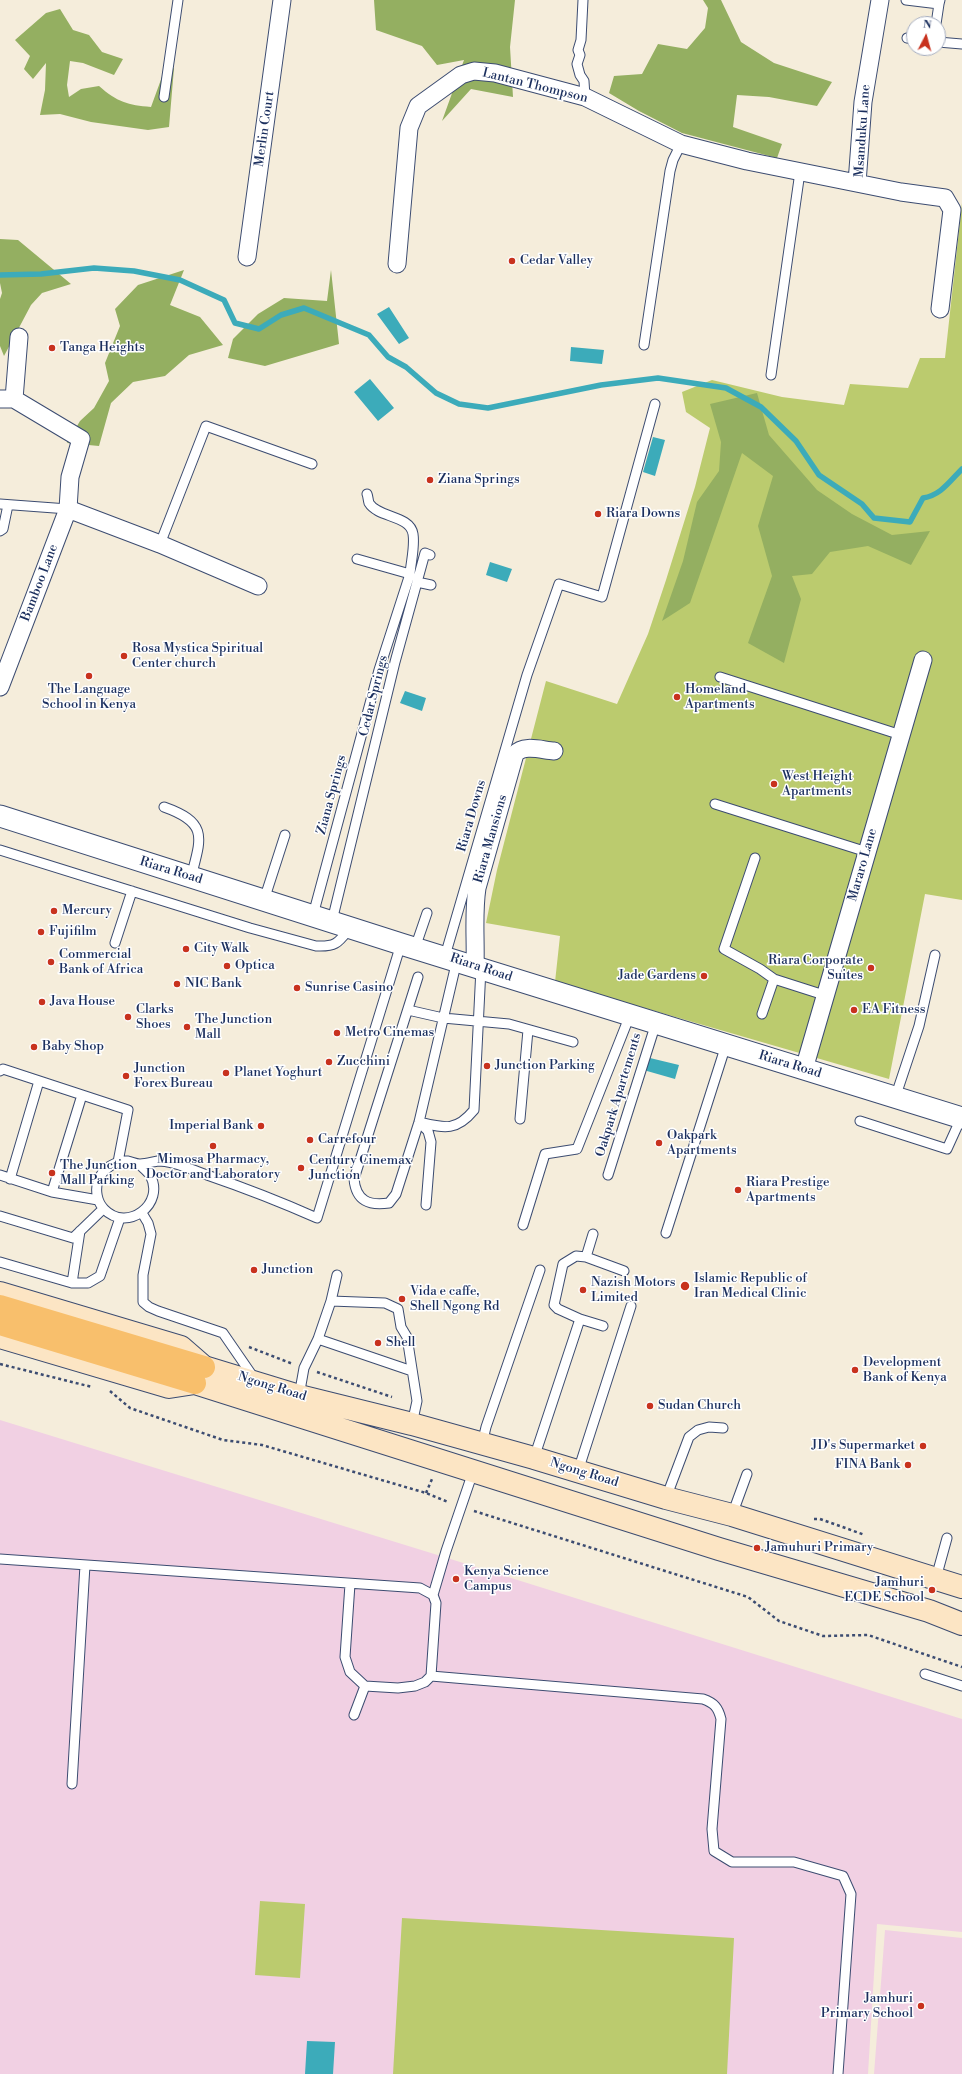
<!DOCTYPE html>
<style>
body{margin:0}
#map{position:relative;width:962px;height:2074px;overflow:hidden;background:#f5eddb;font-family:"Libre Bodoni",serif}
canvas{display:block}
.north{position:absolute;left:906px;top:16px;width:40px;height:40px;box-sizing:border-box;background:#fff;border:1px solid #a4acbf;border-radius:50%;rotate:6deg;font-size:11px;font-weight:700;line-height:16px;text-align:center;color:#1b2f5e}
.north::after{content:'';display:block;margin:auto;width:14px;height:18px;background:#c8321e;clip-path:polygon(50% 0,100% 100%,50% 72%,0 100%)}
</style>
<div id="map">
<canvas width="962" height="2074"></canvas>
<div class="north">N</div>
</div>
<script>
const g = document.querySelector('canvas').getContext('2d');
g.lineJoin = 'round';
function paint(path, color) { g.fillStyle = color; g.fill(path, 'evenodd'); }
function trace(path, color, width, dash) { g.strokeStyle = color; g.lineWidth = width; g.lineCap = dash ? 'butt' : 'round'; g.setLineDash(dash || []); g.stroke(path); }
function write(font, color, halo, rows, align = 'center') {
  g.font = font + ' "Libre Bodoni",serif'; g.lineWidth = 3; g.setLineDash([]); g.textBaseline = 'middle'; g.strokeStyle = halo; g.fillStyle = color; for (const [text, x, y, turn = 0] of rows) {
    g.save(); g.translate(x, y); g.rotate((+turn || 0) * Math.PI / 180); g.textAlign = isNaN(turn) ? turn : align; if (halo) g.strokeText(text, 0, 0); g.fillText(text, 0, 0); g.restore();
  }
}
paint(new Path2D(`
 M0 1420 444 1557 962 1719V1932L877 1924 868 2074H0Z
 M885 1930 962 1938V2074H874Z`), '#f1d0e3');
paint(new Path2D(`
 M962 203V900L925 894 889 1079 555 982 560 936 486 923 497 870 546 681 617 704 648 634 666 580 695 487 710 428 686 412 682 392 712 380 782 397 844 405 850 384 908 388 920 358H945Z
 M260 1901 305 1904 300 1978 255 1975Z
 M402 1918 734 1938 727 2074H393Z`), '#bbcb6e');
paint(new Path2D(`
 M374 0H515L510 47 513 97 471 89 442 121 464 60 437 65 422 46 376 30Z
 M703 0H721L741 42 774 63 832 82 817 106 769 97 737 95 733 127 782 144 777 158 682 133 639 111 609 93 614 76 642 74 658 44 687 49 705 28 708 8Z
 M60 9 73 30 89 35 102 52 123 59 114 75 83 63 70 61 67 85 69 97 81 89 99 86C117 102 128 105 151 107L163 74 174 68 169 127 148 130 91 122 60 114 40 115 45 90 46 63 33 79 24 69 30 56 15 40 46 13Z
 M0 239 18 240 71 284 42 293 31 305 4 356 0 346V299L2 293 0 283Z
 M184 270 170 305 200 317 223 345 189 355 165 376 133 382 111 403 99 446 67 443 80 421 94 408 109 381 105 363 120 326 115 309 138 285Z
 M331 270 339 344 265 366 228 358 233 339 258 314 284 298 327 301Z
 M757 393 769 435 817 490 852 514 892 535 930 531 911 565 868 546 830 552 812 574 792 576 801 599 784 663 748 643 772 576 758 526 773 476 742 453 690 603 662 621 683 561 697 502 719 471 721 442 710 404Z`), '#94af61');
paint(new Path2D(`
 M389 307 409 338 399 344 377 314Z
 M571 347 604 350 602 364 570 361Z
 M370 379 394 408 378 421 354 392Z
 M653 437 665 440 655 476 643 472Z
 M490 562 512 569 507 582 486 575Z
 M405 691 426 698 422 711 400 703Z
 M650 1058 679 1065 675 1079 647 1071 645 1069 648 1059Z
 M307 2041 335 2042 333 2074H305Z`), '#3cabba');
trace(new Path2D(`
 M0 275 41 274 94 268 134 271 180 280 224 300 235 323 259 329 281 315 304 308 369 335 388 357 406 367 436 393 459 404 488 408 601 385 658 378 726 388 761 407 796 441 819 475 862 504 874 518 910 522 923 498C941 495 949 482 962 469`), '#3cabba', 5.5);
const service = new Path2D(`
 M583 0 581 40 578 50 580 55 577 64 580 75 584 81 585 97
 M906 0 939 4 940 0
 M936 24 939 4
 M907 38 914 39
 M938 42 962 44
 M164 97 178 0
 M644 345 670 171 673 160 681 144
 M771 375 800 172
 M367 494C368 496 368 500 369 503 378 518 410 515 413 534 415 547 411 561 410 574
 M0 504 68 509
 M0 531 3 529 8 505
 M160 544 206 426 312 464
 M417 582 431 585
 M720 677 901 735
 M715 804 867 852
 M164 807C209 823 201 838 191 877
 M0 850 250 928 316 946C336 947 338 943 350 928
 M755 858 724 949 760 969 774 979 824 995
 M264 900 285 835
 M313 915 379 670 410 574 357 559
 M332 921 395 662 425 553 430 555
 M115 943 132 891
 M415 948 427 913
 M445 956 527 675 559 584 602 597 655 404
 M418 977 354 1179C356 1201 369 1206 389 1203L396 1194 419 1122 457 960
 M408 1010 443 1018 509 1024 573 1042
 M762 1014 774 979
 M0 1071 3 1069 128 1110 118 1162
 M895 1098 919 1026 935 955
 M520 1119 528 1030
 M860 1121 947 1149 961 1118
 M419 1122C444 1128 456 1132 474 1110L481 968
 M419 1122 428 1131 431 1142 426 1205
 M139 1164C142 1167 147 1171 150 1175 166 1204 127 1233 104 1209 97 1202 95 1190 98 1181 102 1169 116 1160 128 1161 132 1162 136 1164 140 1164 146 1164 152 1162 158 1161 175 1161 192 1170 207 1175 245 1188 281 1202 317 1218L401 944
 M0 1175 52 1192 98 1200
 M608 1175 656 1023
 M10 1179 39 1081
 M52 1192 82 1095
 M142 1213 148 1223 151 1234 143 1275V1302L149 1307 158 1311 223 1333 254 1378
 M0 1216 73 1238 103 1209
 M523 1225 545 1154 577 1149 630 1015
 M666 1233 726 1045
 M586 1257 624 1271
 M0 1262 72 1283H88L100 1276 120 1218
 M72 1283 80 1231
 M331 1301 385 1303 398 1309 401 1327 407 1337 417 1401 412 1424
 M580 1319 603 1326
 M318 1339 412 1371
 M299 1396 304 1368 318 1339 331 1301 337 1275
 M482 1444 486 1427 540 1270
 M534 1458 580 1319 558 1309 554 1305 563 1264 576 1256 586 1257 593 1234
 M578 1471 631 1306
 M666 1498 689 1437 698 1430 709 1427 723 1428
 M732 1515 747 1474
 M0 1559 420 1588 433 1595 436 1603 431 1676 703 1699C714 1703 718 1707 721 1719L712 1829 714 1851 732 1862H794L843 1876 851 1894 838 2074
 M936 1578 947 1538
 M350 1584 345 1657 350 1672 365 1686 398 1688 415 1686 425 1682 431 1676
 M433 1595 446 1551 473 1472
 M925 1674 962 1686
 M354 1715 365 1686
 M72 1784 85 1565`);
const minor = new Path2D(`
 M857 183 863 102 880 0
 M247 257 282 0
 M397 264 409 128 418 106 461 75 474 71 495 73 585 97 681 144 747 161 901 192 945 198 952 210 940 309
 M0 399H14L81 439 70 477 68 509 0 687
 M14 399 19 337
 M68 509 160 544 258 586
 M475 966C476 940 473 914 477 888L515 754C524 744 541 750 554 751
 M804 1069 923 660`);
const tertiary = new Path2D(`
 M0 816 401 944 962 1118`);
const secondary = new Path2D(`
 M0 1293 181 1347 204 1367 299 1396 412 1424 534 1458 666 1498 732 1515 962 1587
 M0 1337 169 1387 195 1383 719 1549 929 1611 962 1624`);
const primary = new Path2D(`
 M0 1306 204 1367
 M0 1324 195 1383`);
trace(service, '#3c4c71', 11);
trace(minor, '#3c4c71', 19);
trace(tertiary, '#3c4c71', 23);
trace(secondary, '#3c4c71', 24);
trace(primary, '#3c4c71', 24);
trace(new Path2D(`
 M249 1347 293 1364
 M0 1364 92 1387
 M317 1372 392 1397
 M110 1391 130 1408 223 1440 262 1445 426 1493 448 1502
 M426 1493 432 1479
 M474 1511 748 1597 779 1621 823 1636 868 1635 962 1667
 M814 1519H820L865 1535`), '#3c4c71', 2.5, [3, 3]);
trace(service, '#fff', 9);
trace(minor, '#fff', 17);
trace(tertiary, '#fff', 21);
trace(secondary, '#fce5c4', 22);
trace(primary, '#f8bf6c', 22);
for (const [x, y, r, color] of [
 [512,261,4,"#c8321e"],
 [52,348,4,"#c8321e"],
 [430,480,4,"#c8321e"],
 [598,514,4,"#c8321e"],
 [124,656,4,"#c8321e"],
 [89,676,4,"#c8321e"],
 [677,697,4,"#c8321e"],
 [774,784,4,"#c8321e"],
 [54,911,4,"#c8321e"],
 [41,932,4,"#c8321e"],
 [186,949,4,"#c8321e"],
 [51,962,4,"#c8321e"],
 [227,966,4,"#c8321e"],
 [871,968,4,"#c8321e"],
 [704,976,4,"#c8321e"],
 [177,984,4,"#c8321e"],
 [297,988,4,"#c8321e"],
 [42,1002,4,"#c8321e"],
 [854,1010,4,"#c8321e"],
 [128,1017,4,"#c8321e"],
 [187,1027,4,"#c8321e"],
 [337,1033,4,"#c8321e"],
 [34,1047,4,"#c8321e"],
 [329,1062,4,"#c8321e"],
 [487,1066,4,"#c8321e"],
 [226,1073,4,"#c8321e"],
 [126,1076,4,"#c8321e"],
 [261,1126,4,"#c8321e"],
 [310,1140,4,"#c8321e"],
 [659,1143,4,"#c8321e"],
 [213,1146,4,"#c8321e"],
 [301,1168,4,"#c8321e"],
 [52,1173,4,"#c8321e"],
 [738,1190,4,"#c8321e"],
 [254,1270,4,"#c8321e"],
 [685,1286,5,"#c8321e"],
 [583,1290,4,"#c8321e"],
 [402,1299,4,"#c8321e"],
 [378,1343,4,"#c8321e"],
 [855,1370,4,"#c8321e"],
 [650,1406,4,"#c8321e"],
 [923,1446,4,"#c8321e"],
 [908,1465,4,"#c8321e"],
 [757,1548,4,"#c8321e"],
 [456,1579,4,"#c8321e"],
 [932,1590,4,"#c8321e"],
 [921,2006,4,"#c8321e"]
]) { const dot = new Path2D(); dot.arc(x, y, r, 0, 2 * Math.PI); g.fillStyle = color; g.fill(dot); trace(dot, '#fff', 1.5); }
write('13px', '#1b2f5e', '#fff', [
 ["Lantan Thompson",535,86,14],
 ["Merlin Court",265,129,-82],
 ["Msanduku Lane",863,131,-86],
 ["Bamboo Lane",40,583,-69],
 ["Cedar Springs",374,696,-76],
 ["Ziana Springs",332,795,-75],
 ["Riara Downs",472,816,-74],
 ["Riara Mansions",491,839,-74],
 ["Mararo Lane",863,865,-74],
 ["Riara Road",171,871,17],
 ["Riara Road",481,968,18],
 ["Riara Road",790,1065,17],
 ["Oakpark Apartements",619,1095,-73],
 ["Ngong Road",272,1387,17],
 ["Ngong Road",584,1473,17]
]);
write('13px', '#1b2f5e', '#fff', [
 ["Cedar Valley",520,261],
 ["Tanga Heights",60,348],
 ["Ziana Springs",438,480],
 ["Riara Downs",606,514],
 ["Rosa Mystica Spiritual",132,649],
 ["Center church",132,664],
 ["The Language",89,690,"center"],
 ["School in Kenya",89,705,"center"],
 ["Homeland",685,690],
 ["Apartments",685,705],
 ["West Height",782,777],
 ["Apartments",782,792],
 ["Mercury",62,911],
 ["Fujifilm",49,932],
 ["City Walk",194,949],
 ["Commercial",59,955],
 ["Bank of Africa",59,970],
 ["Riara Corporate",863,961,"right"],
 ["Suites",863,976,"right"],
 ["Optica",235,966],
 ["Jade Gardens",696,976,"right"],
 ["NIC Bank",185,984],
 ["Sunrise Casino",305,988],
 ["Java House",50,1002],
 ["Clarks",136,1010],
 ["Shoes",136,1025],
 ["EA Fitness",862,1010],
 ["The Junction",195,1020],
 ["Mall",195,1035],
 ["Metro Cinemas",345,1033],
 ["Baby Shop",42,1047],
 ["Zucchini",337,1062],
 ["Junction Parking",495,1066],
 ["Junction",134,1069],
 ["Forex Bureau",134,1084],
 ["Planet Yoghurt",234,1073],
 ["Imperial Bank",253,1126,"right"],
 ["Oakpark",667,1136],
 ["Apartments",667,1151],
 ["Carrefour",318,1140],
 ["Mimosa Pharmacy,",213,1160,"center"],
 ["Doctor and Laboratory",213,1175,"center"],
 ["Century Cinemax",309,1161],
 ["Junction",309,1176],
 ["The Junction",60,1166],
 ["Mall Parking",60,1181],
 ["Riara Prestige",746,1183],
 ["Apartments",746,1198],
 ["Junction",262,1270],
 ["Islamic Republic of",694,1279],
 ["Iran Medical Clinic",694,1294],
 ["Nazish Motors",591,1283],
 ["Limited",591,1298],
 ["Vida e caffe,",410,1292],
 ["Shell Ngong Rd",410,1307],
 ["Shell",386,1343],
 ["Development",863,1363],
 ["Bank of Kenya",863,1378],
 ["Sudan Church",658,1406],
 ["JD's Supermarket",915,1446,"right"],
 ["FINA Bank",900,1465,"right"],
 ["Jamuhuri Primary",765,1548],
 ["Kenya Science",464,1572],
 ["Campus",464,1587],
 ["Jamhuri",924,1583,"right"],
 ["ECDE School",924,1598,"right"],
 ["Jamhuri",913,1999,"right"],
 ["Primary School",913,2014,"right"]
], 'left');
</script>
